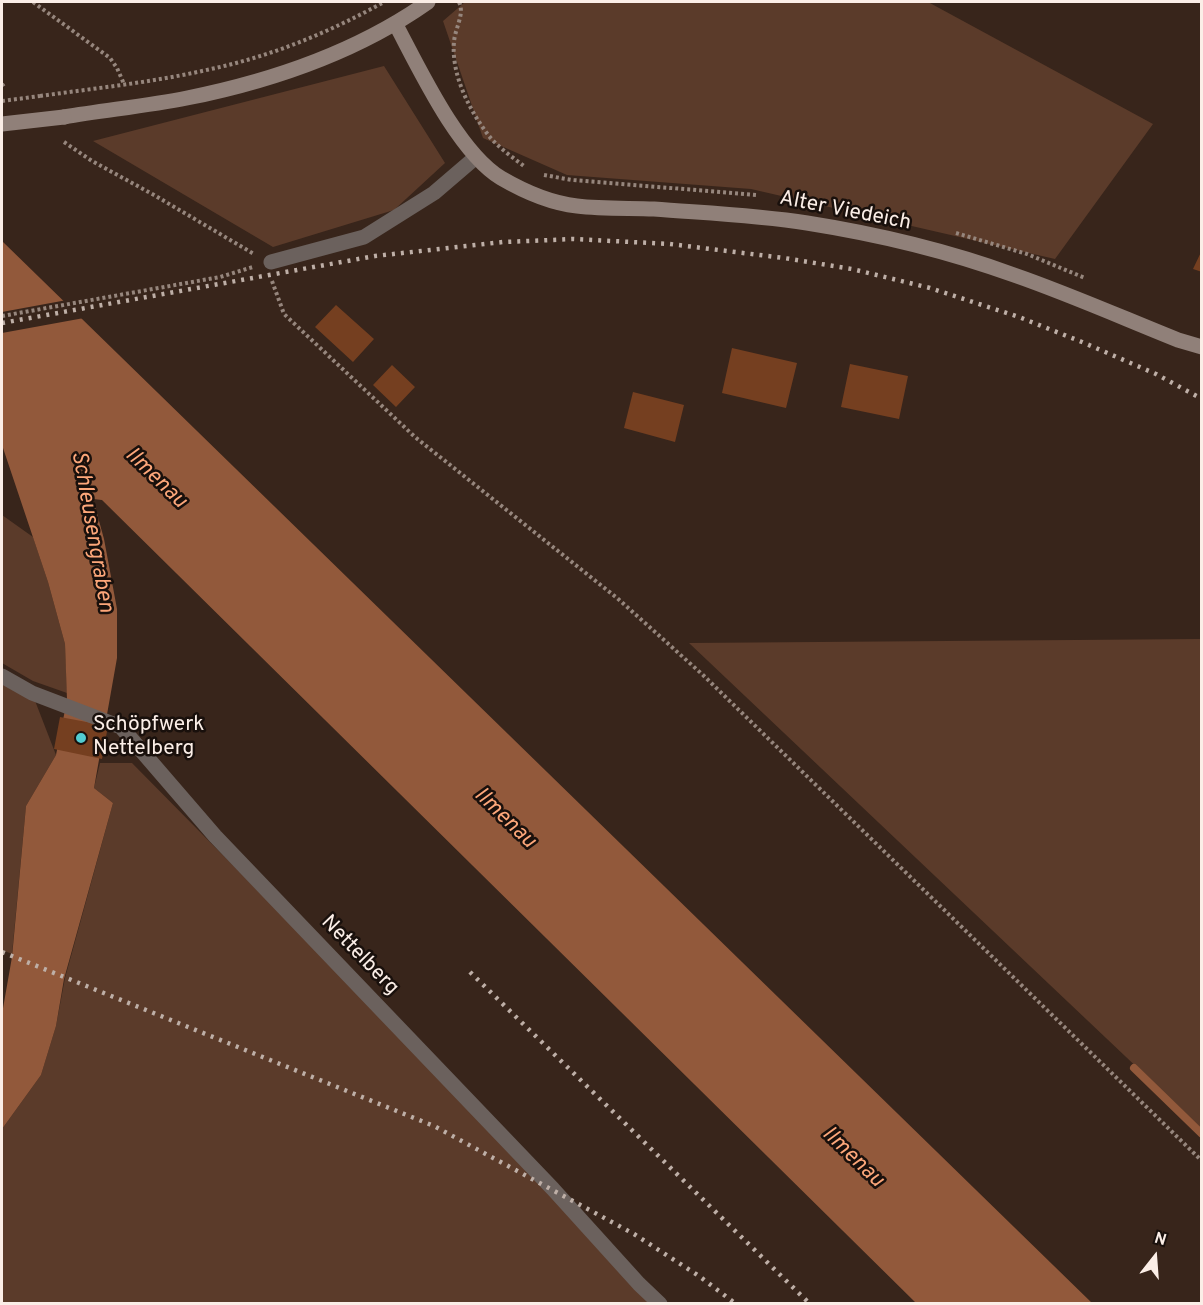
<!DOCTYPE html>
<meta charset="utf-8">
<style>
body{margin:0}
#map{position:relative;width:1203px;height:1305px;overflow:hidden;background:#38251b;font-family:Overpass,sans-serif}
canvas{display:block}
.frame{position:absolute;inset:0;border:3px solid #fbeee7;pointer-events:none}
.north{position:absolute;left:1125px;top:1227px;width:60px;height:60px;-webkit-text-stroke:4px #19100c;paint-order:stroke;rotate:17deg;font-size:16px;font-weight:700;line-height:24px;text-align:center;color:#fbeee7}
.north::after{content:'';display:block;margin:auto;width:21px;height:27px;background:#fbeee7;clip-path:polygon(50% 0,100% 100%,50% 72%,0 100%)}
</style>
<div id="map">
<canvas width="1203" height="1305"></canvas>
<div class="frame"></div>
<div class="north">N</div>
</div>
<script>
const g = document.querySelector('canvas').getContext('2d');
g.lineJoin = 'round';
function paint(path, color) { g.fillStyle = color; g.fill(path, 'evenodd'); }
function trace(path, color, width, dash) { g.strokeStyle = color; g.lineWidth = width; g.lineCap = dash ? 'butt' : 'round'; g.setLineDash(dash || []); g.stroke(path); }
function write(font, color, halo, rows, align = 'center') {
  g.font = font + ' Overpass,sans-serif'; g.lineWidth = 5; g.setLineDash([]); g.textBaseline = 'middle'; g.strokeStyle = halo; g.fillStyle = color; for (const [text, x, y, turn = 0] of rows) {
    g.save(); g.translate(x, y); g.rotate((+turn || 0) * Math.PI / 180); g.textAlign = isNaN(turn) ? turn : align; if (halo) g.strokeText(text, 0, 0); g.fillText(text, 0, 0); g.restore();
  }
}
paint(new Path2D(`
 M465 2H928L1153 124 1055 259 751 189 567 175 483 138 443 21Z
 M384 66 445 163 394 210 273 247 93 141Z
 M2 515 33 537 48 582 65 644 67 693 33 681 2 663Z
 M1201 639V1128L689 643Z
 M2 676 32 693 56 755 26 806 12 954 2 950Z
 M100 763H132L552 1189 660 1304H2V1129L41 1075 56 1026 65 978 113 803 94 788Z`), '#5b3b2a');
paint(new Path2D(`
 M2 241 1092 1303H916L102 500 93 499 104 539 117 609V658L94 788 113 803 64 979 56 1026 41 1075 2 1129V1014L12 957 26 806 56 755 67 700 65 644 48 582 2 445Z`), '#92593b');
paint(new Path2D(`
 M67 300 84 318 2 333V312Z`), '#38251b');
trace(new Path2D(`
 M1134 1068 1202 1134`), '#92593b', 8);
paint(new Path2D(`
 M1202 250V272L1193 269Z
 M336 305 374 339 353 362 315 327Z
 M732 348 797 363 786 408 722 393Z
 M850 364 908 376 899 419 841 407Z
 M392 365 415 387 396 407 373 385Z
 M633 392 684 405 675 442 624 428Z
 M60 717 108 726 102 759 54 749Z`), '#753f20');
trace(new Path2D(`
 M33 2 110 58 117 68 124 84
 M459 2C465 14 455 28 454 42 451 74 469 110 489 136 498 147 512 157 524 166
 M2 84 5 88
 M40 96C97 88 155 82 211 69 272 56 330 32 384 2
 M64 142 92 161 154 195 254 254
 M544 175 572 180 757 195
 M956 233 1027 254 1085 278
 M272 281 284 314 415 437 617 598 703 675 1202 1161
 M2 316 220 277 253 267`), '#96867d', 4, [3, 3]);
trace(new Path2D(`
 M271 262 364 237 434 193 476 157
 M2 676 32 693 121 727 215 836 553 1189 639 1284 660 1304`), '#6b615d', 15);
trace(new Path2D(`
 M395 23C419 68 458 152 501 178 525 192 550 203 577 206 602 209 629 208 654 209 705 213 757 215 807 223 877 234 948 251 1014 275 1069 294 1123 318 1178 340L1202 347
 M64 117C105 110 147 106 187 98 272 81 357 52 428 2`), '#908079', 15);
trace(new Path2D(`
 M2 323 375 256 503 242 574 239 670 244 784 258 852 269 930 288 1019 317 1082 342 1156 374 1202 399
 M2 952 434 1126 634 1234 699 1276 736 1304
 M470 972 810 1304`), '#beafa7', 4.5, [3, 6]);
trace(new Path2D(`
 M2 101 40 96`), '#96867d', 4, [3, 3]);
trace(new Path2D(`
 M2 124 64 117`), '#908079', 15);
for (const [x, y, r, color] of [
 [81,738,6,"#52ccd1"]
]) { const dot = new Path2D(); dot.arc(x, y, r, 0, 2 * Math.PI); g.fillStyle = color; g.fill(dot); trace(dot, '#19100c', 2); }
write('21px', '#fbeee7', '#19100c', [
 ["Alter Viedeich",845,212,11],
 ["Nettelberg",359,956,46]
]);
write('21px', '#fbeee7', '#19100c', [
 ["Schöpfwerk",93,726],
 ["Nettelberg",93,750]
], 'left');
write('italic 22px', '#fda77a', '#19100c', [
 ["Ilmenau",155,479,44],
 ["Schleusengraben",91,532,80],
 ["Ilmenau",504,819,44],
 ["Ilmenau",852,1158,44]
]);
</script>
